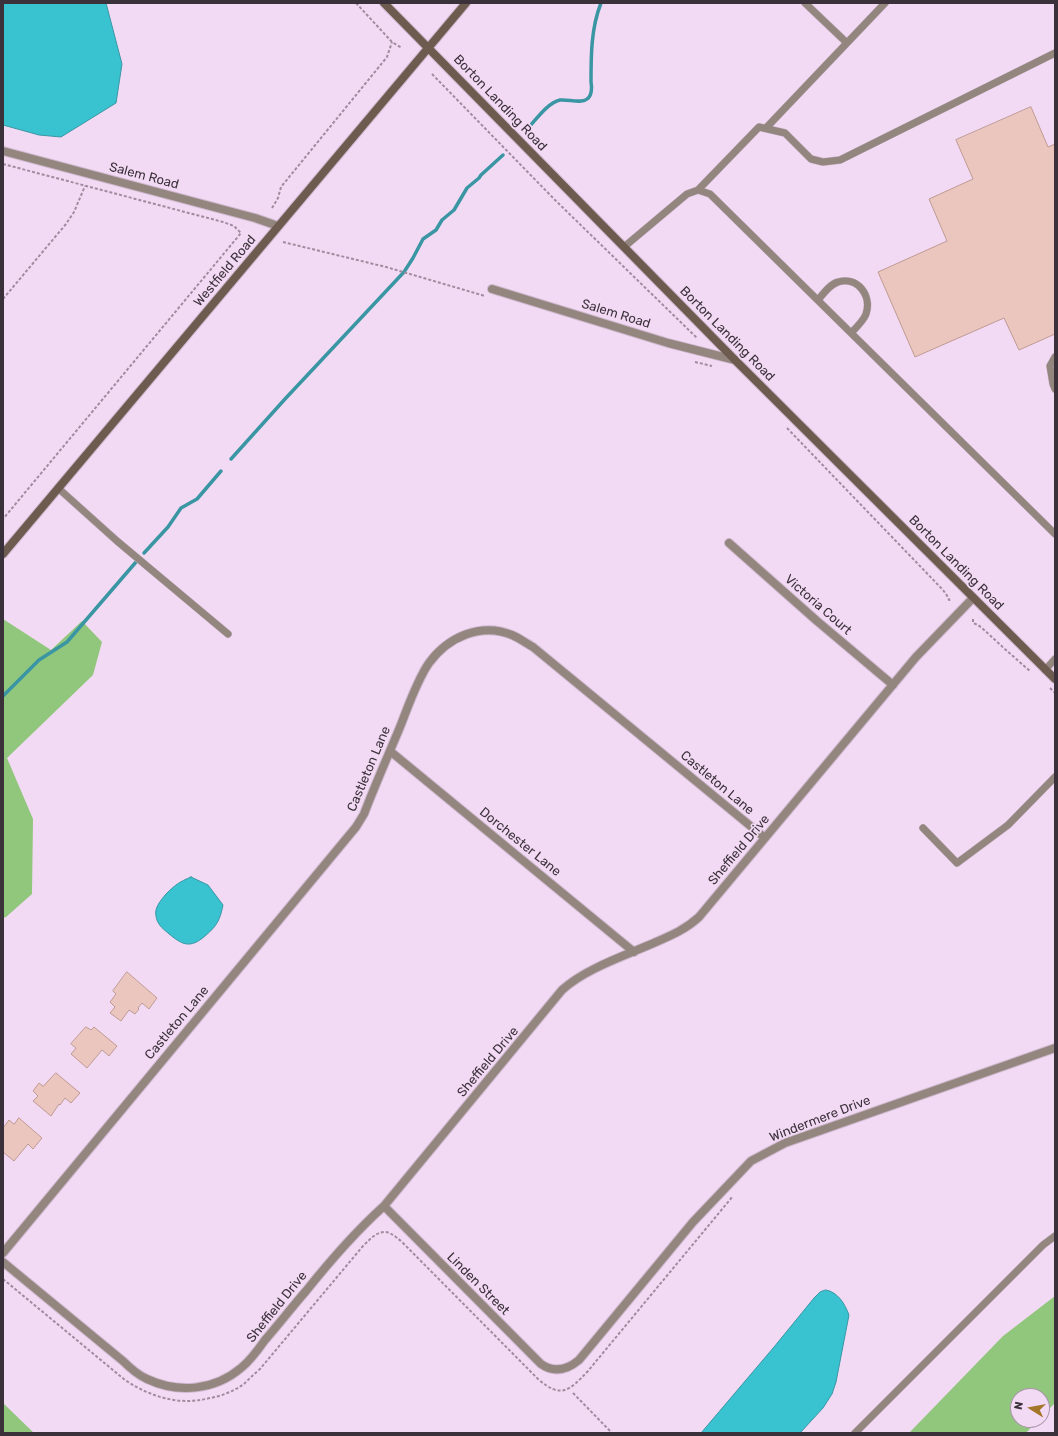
<!DOCTYPE html>
<style>
body{margin:0}
#map{position:relative;width:1058px;height:1436px;overflow:hidden;background:#f3daf4;font-family:Rubik,sans-serif}
canvas{display:block}
.frame{position:absolute;inset:0;border:4px solid #3b313b;pointer-events:none}
.north{position:absolute;left:1010px;top:1388px;width:40px;height:40px;box-sizing:border-box;background:#f3daf4;border:1px solid #a996aa;border-radius:50%;rotate:281deg;font-size:11px;font-weight:700;line-height:16px;text-align:center;color:#3b313b}
.north::after{content:'';display:block;margin:auto;width:14px;height:18px;background:#a47629;clip-path:polygon(50% 0,100% 100%,50% 72%,0 100%)}
</style>
<div id="map">
<canvas width="1058" height="1436"></canvas>
<div class="frame"></div>
<div class="north">N</div>
</div>
<script>
const g = document.querySelector('canvas').getContext('2d');
g.lineJoin = 'round';
function paint(path, color) { g.fillStyle = color; g.fill(path, 'evenodd'); }
function trace(path, color, width, dash) { g.strokeStyle = color; g.lineWidth = width; g.lineCap = dash ? 'butt' : 'round'; g.setLineDash(dash || []); g.stroke(path); }
function write(font, color, halo, rows, align = 'center') {
  g.font = font + ' Rubik,sans-serif'; g.lineWidth = 3.5; g.setLineDash([]); g.textBaseline = 'middle'; g.strokeStyle = halo; g.fillStyle = color; for (const [text, x, y, turn = 0] of rows) {
    g.save(); g.translate(x, y); g.rotate((+turn || 0) * Math.PI / 180); g.textAlign = isNaN(turn) ? turn : align; if (halo) g.strokeText(text, 0, 0); g.fillText(text, 0, 0); g.restore();
  }
}
paint(new Path2D(`
 M3 619 51 650 82 621 102 642 93 675 7 758 33 819 32 894 6 917 3 918Z
 M1055 1296V1403L1042 1416V1396H1018V1420H1038L1026 1433H909L1003 1336Z
 M3 1403 34 1433H3Z`), '#91c67d');
const water = new Path2D(`
 M3 3H106L122 64 116 103 61 137 39 135 3 125Z
 M191 877 208 885 223 905C220 920 217 926 205 936 190 949 182 945 168 933 162 928 157 924 156 916 154 908 161 900 166 894 175 885 179 882 191 877Z
 M826 1290C838 1292 845 1304 849 1315L836 1382 832 1394 823 1408 800 1433H701L774 1347 814 1298 820 1292Z`);
paint(water, '#39c2d0');
trace(water, '#3a96a3', 1);
trace(new Path2D(`
 M530 126C538 117 548 103 560 100 568 99 581 104 587 99 592 96 592 87 591 82 591 56 591 28 601 3
 M231 459 285 399 404 272 413 258 423 239 436 230 442 220 454 210 467 188 479 178 481 175 503 155
 M144 553 168 527 181 508 197 499 221 471
 M3 696 39 660 67 642 136 562`), '#3a96a3', 3.5);
const building = new Path2D(`
 M1031 107 1048 147 1055 144V334L1019 350 1004 318 915 357 878 272 947 241 929 199 973 179 956 140Z
 M127 972 157 998 149 1009 142 1003 138 1008 139 1009 135 1014 129 1010 121 1021 110 1013 115 1007 110 1002 116 994 113 991Z
 M86 1027 91 1030 94 1027 117 1046 109 1056 102 1050 87 1068 71 1054 76 1048 71 1044Z
 M56 1073 80 1093 71 1103 65 1098 60 1105 59 1104 51 1116 33 1101 38 1096 33 1091 39 1083 43 1086Z
 M19 1118 42 1138 33 1149 28 1144 14 1161 3 1152V1128L9 1120 14 1124Z`);
paint(building, '#eac6be');
trace(building, '#be9a93', 1);
const lane = new Path2D(`
 M805 3 847 43
 M766 128 885 3
 M698 190 759 127 785 133 811 159 823 162 840 160 1055 53
 M624 247 687 194 698 190 710 194 1055 534
 M818 300C823 294 830 284 838 282 858 276 872 296 866 314 864 320 856 328 851 333
 M1055 357 1050 366 1053 384 1055 389
 M58 488 117 541 228 634
 M1045 670 1055 659
 M923 828 957 863 1008 825 1055 777
 M855 1433 1043 1245 1055 1236`);
const street = new Path2D(`
 M3 151 255 218 278 226
 M492 289 668 343 735 360
 M729 543 817 621 893 685
 M390 751 634 952
 M384 1206 541 1364C554 1373 567 1370 579 1360L693 1222 751 1161 785 1143 1055 1048
 M3 1253 356 827 364 814C375 785 388 756 400 727 408 707 417 680 429 663 448 637 481 622 512 635 519 638 526 643 533 647L765 838
 M3 1262 123 1361C130 1368 138 1375 147 1379 179 1394 215 1390 241 1368 251 1360 258 1350 265 1340 279 1324 292 1307 306 1291 330 1261 355 1232 384 1206L562 990C586 968 627 955 656 942 672 935 686 929 699 917L916 657 973 598`);
const secondary = new Path2D(`
 M384 3 735 360 1055 679
 M3 554 466 3`);
trace(lane, '#ceb8cf', 8);
trace(street, '#ceb8cf', 10);
trace(secondary, '#ceb8cf', 10);
trace(new Path2D(`
 M356 3 392 42 402 48
 M432 74 555 200 697 338
 M3 164 223 222 234 226 241 233 3 519
 M272 208 278 198 281 187 387 57 392 42
 M283 242 386 267 485 296
 M3 299 66 224 74 212 85 186
 M695 362 712 366
 M787 428 943 590 948 597 949 600 952 599
 M973 619V623L978 625 982 628 1007 651 1030 671
 M1050 688 1055 693
 M3 1279 125 1380C151 1397 179 1406 210 1398 222 1396 234 1391 244 1384 249 1379 254 1374 260 1369L363 1246C379 1230 385 1226 403 1243L538 1379C561 1399 569 1391 588 1371L733 1196
 M573 1393 612 1433`), '#9f8c9f', 2, [3, 2]);
trace(lane, '#93867e', 7);
trace(street, '#93867e', 8);
trace(secondary, '#6c5b4e', 8);
write('13px', '#3b313b', '#f3daf4', [
 ["Borton Landing Road",500,103,46],
 ["Salem Road",144,176,15],
 ["Westfield Road",225,271,-50],
 ["Salem Road",616,314,17],
 ["Borton Landing Road",727,334,45],
 ["Borton Landing Road",956,563,45],
 ["Victoria Court",818,605,41],
 ["Castleton Lane",369,769,-67],
 ["Castleton Lane",717,783,40],
 ["Dorchester Lane",520,842,39],
 ["Sheffield Drive",739,850,-50],
 ["Castleton Lane",177,1023,-50],
 ["Sheffield Drive",488,1062,-50],
 ["Windermere Drive",820,1119,-21],
 ["Linden Street",478,1284,45],
 ["Sheffield Drive",277,1307,-51]
]);
</script>
